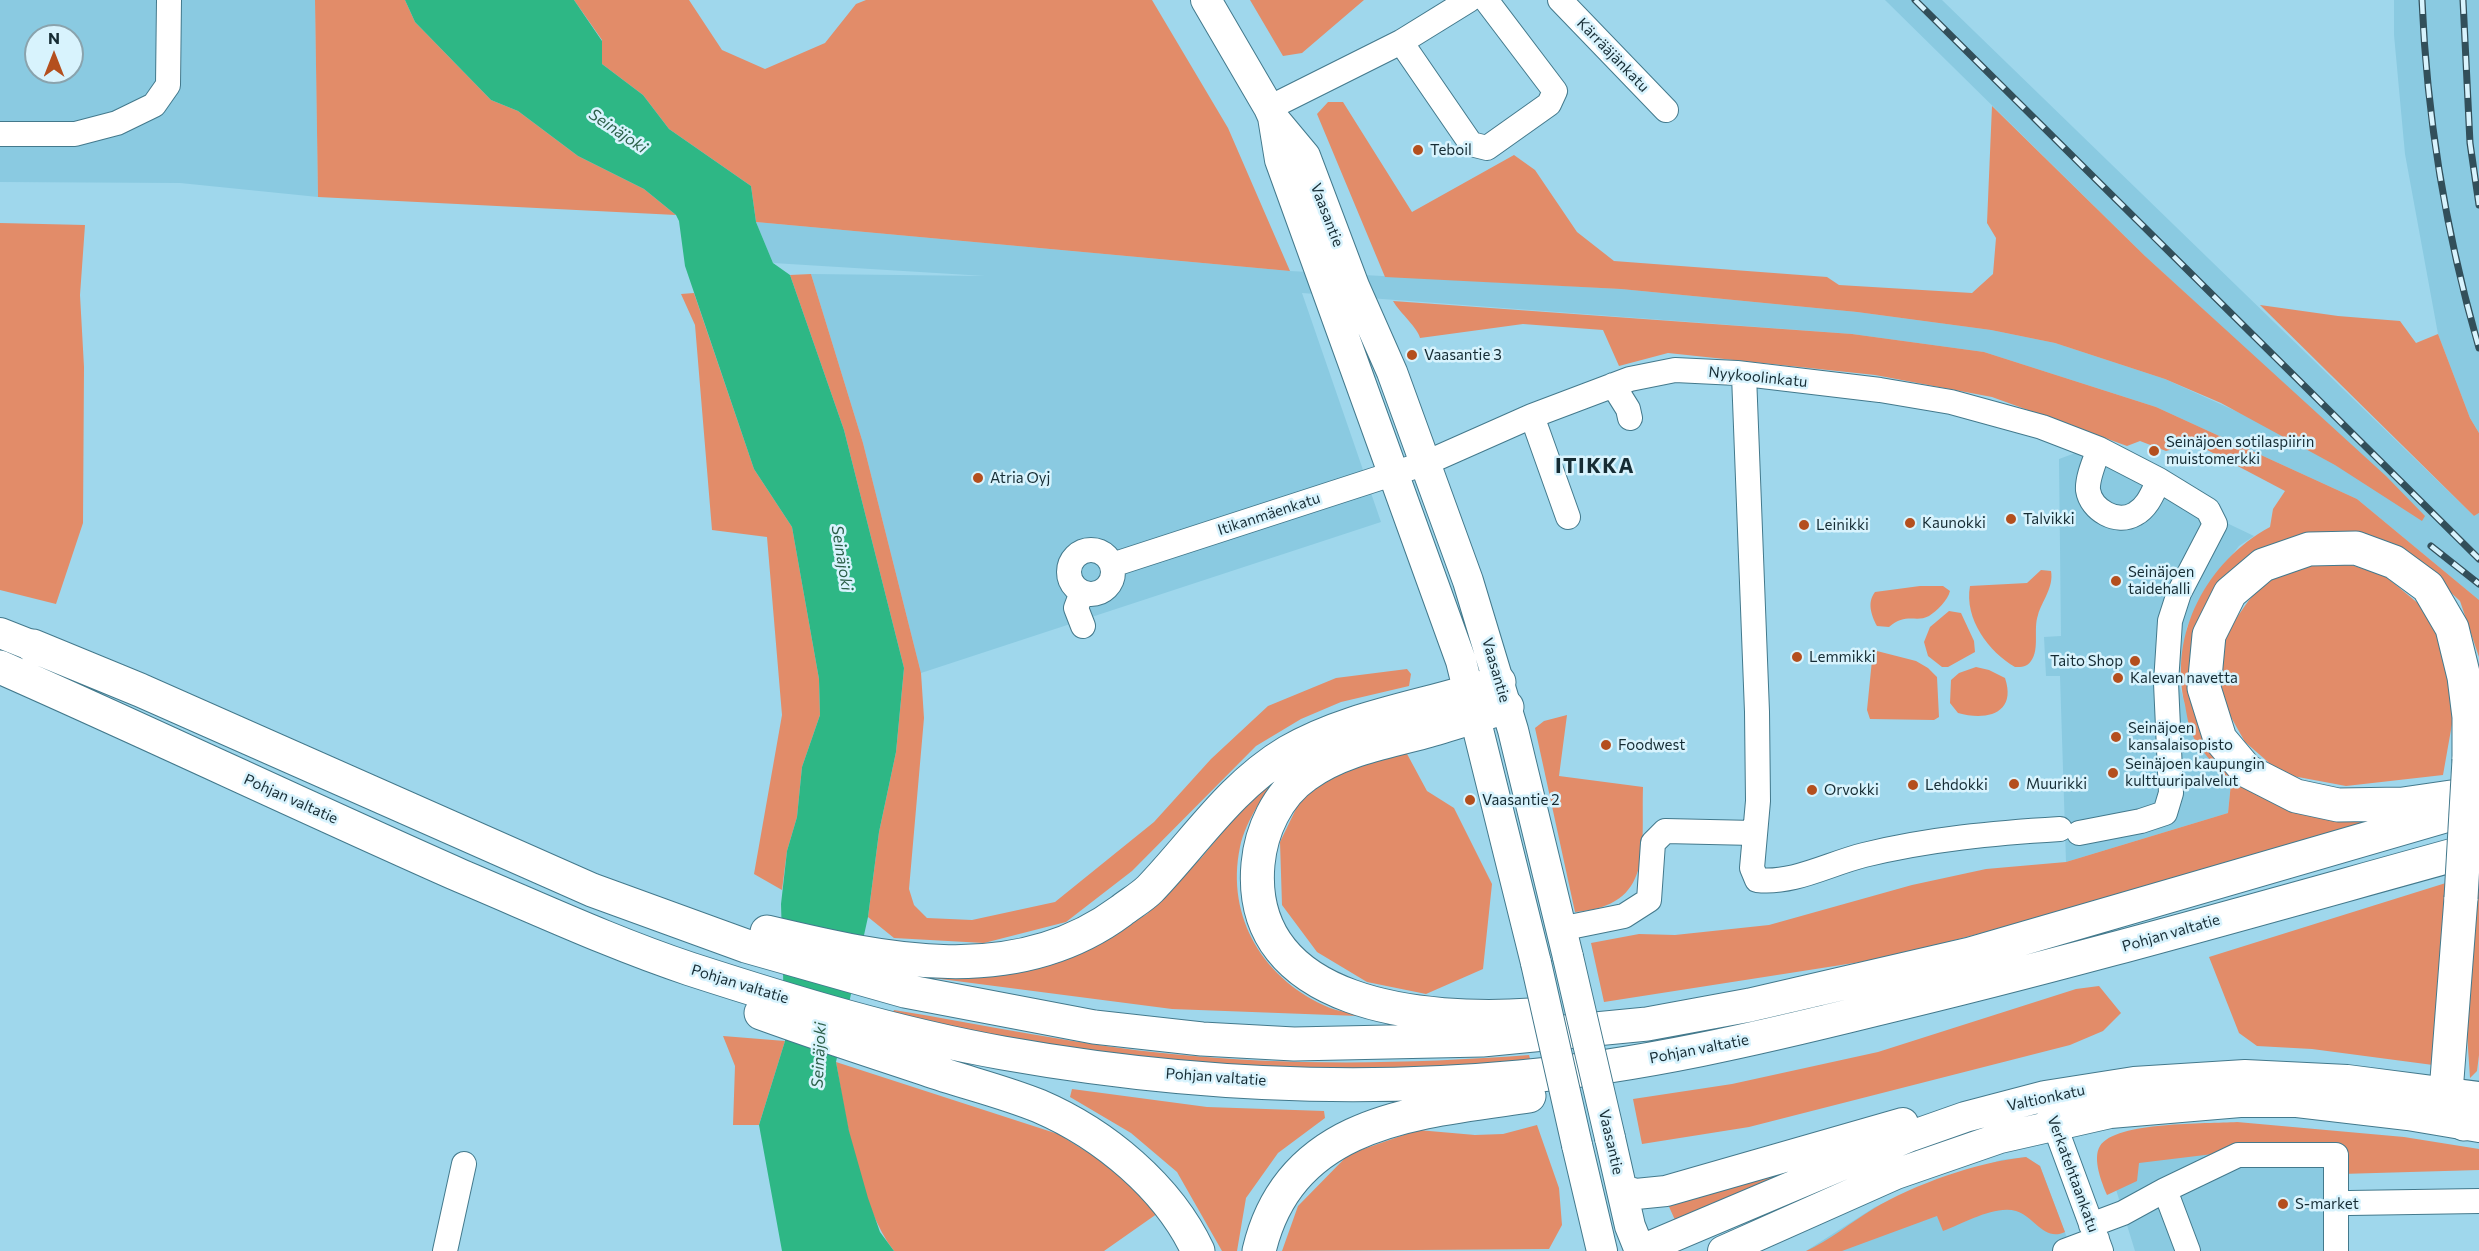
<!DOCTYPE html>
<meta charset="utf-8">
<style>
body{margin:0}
#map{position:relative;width:2479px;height:1251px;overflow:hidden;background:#9fd7ec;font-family:Commissioner,sans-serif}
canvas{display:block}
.north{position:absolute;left:24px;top:24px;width:60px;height:60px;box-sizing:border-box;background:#d8f3fd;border:2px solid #8aa3ad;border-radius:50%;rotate:0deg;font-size:16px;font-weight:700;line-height:24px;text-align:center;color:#162c34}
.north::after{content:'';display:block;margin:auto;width:21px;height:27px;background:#b44f1e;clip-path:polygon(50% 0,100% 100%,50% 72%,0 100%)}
</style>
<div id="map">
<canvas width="2479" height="1251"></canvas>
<div class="north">N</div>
</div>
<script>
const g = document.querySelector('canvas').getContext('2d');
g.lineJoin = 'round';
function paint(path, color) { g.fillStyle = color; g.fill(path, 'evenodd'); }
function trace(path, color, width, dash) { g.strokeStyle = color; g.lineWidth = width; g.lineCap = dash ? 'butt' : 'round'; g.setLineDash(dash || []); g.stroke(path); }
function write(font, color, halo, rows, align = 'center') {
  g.font = font + ' Commissioner,sans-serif'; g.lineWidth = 5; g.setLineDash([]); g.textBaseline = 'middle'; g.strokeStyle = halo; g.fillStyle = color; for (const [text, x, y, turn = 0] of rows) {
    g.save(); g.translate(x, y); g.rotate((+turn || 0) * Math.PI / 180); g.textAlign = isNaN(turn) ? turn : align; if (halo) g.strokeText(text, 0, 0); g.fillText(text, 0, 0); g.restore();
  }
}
paint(new Path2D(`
 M0 0H315L318 197 180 183 0 182ZM36 36H72V72H36Z
 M1885 0H1942L2474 516 2479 513V600L2357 499 2156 407 1984 352 1852 334 1302 293 1381 522 921 673 863 443 811 274 985 276 773 263 756 222 1290 271 1621 289 1857 312 1991 330 2055 343 2165 379 2269 426 2218 323 2145 256Z
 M2394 0H2479V433L2470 418 2438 334 2405 154 2394 35Z
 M2078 452 2254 536 2239 546 2203 592 2187 627 2180 670V687L2195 740 2231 783 2228 813 2066 862 2060 676H2046L2044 637 2061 636 2059 459Z
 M2312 1142 2344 1148 2340 1251H2135L2110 1170 2135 1157Z
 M2026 1157 2040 1166 2072 1251H1806L1875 1207 1938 1180 2001 1160Z`), '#8acae1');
paint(new Path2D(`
 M315 0H405L415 22 491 100 518 111 578 156 644 189 676 215 318 197Z
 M574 0H689L722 50 765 69 825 43 856 4 866 0H1152L1228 128 1290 271 756 222 751 186 669 129 643 95 602 64V40Z
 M1250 0H1364L1302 53 1283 56Z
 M1328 102H1343L1412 212 1514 155 1535 170 1577 232 1614 261 1827 277 1839 285 1972 293 1993 274 1996 238 1987 223 1992 106 2145 256 2386 476 2425 516 2422 521 2335 465 2221 403 2165 379 2055 343 1991 330 1857 312 1621 289 1385 277 1317 114Z
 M0 223 85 225 80 295 84 367 83 523 56 604 0 590Z
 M811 274 863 443 921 673 924 718 909 889 914 905 927 918 972 920 1055 902 1154 822 1211 759 1268 706 1336 678 1407 669 1411 674 1409 686 1341 702 1301 719 1256 746 1132 871 1066 922 984 943 894 938 868 917 879 832 896 752 904 668 844 430 790 275Z
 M694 293 754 469 792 527 819 679 820 715 802 767 797 817 787 851 782 890 754 874 782 715 767 537 712 530 695 325 681 294Z
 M1393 301 1852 334 1984 352 2156 407 2357 499 2479 600V657L2460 601 2420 564 2382 543 2238 568 2207 602 2197 635 2213 748 2389 816 2134 893 1886 958 1604 1002 1591 943 1639 934 1675 935 1769 925 1912 885 1986 869 2066 862 2228 813 2231 783C2219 769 2205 756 2195 740 2189 730 2187 716 2185 705 2168 634 2207 561 2270 527L2273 509 2285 491 2194 443 2166 451 2140 441 2127 446 1992 397 1875 375 1668 353 1619 366 1603 330 1523 324 1420 338C1418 328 1400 313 1393 301Z
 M2260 305 2338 316 2400 321 2416 343 2438 334 2470 418 2479 433V513L2474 516Z
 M2339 561 2385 576 2425 609 2451 669 2452 724 2443 775 2346 786 2282 774 2245 742 2227 710 2220 679 2226 633 2249 600 2267 581 2299 568Z
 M2041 570 2051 571C2054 587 2042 601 2038 615 2033 629 2040 649 2031 661 2027 667 2022 667 2015 667 1989 652 1964 619 1970 586L2027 583Z
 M1920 586H1943L1950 591C1948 600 1937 611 1929 616 1916 623 1906 612 1889 627L1877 626C1871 615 1867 602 1875 592Z
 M1949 611 1961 613 1974 641 1975 652 1948 667H1942L1928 656 1924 642 1930 627Z
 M1873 650 1916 661 1928 668 1937 677 1939 717 1934 720 1870 719 1867 710Z
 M1976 667 1989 670 2005 678C2017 714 1986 721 1958 713L1950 703 1951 680 1959 673Z
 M1567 715 1559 776 1643 787C1641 848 1655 906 1575 912L1535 728 1544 721Z
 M1406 752 1427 791 1454 808 1492 884 1483 969 1426 994 1367 982 1317 952 1282 905 1280 842 1306 788 1360 762Z
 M1283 767C1267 791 1246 819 1240 847 1225 918 1265 981 1330 1008 1346 1014 1368 1014 1385 1017L1172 1009 933 978 1075 956 1147 914 1202 857 1247 802Z
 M2479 874V1055L2477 1071 2470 1078 2467 1033Z
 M2449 882 2433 1065 2312 1049 2257 1046 2239 1033 2209 957Z
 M2099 986 2121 1013 2103 1031 2070 1045 1749 1127 1642 1144 1633 1099 1732 1084 1878 1052 2076 989Z
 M894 1010C986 1025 1078 1045 1172 1054 1290 1066 1411 1064 1529 1055L1532 1066 1406 1073 1115 1059 892 1015Z
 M723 1036 785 1041 759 1125H733L735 1066Z
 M836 1062 1058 1134 1118 1171 1161 1211 1104 1251H894C859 1205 846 1119 836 1062Z
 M1072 1089 1207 1107 1324 1111 1325 1118 1278 1153 1246 1198 1237 1251H1222L1177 1172 1131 1133 1070 1097Z
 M2237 1122 2404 1137 2479 1149V1170L2341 1174 2344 1148 2312 1142 2139 1163 2137 1181 2107 1195C2102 1183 2092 1159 2100 1146 2116 1121 2207 1124 2237 1122Z
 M1537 1125 1559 1188 1562 1225 1549 1249 1282 1251 1298 1206 1349 1154 1418 1130 1475 1135 1503 1134Z
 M1842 1149 1675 1220 1666 1200Z
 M2026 1157 2040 1166 2065 1232C2044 1242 2034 1216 2016 1211 1994 1205 1963 1224 1943 1231L1937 1216 1842 1251H1806C1829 1241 1851 1222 1873 1209 1915 1184 1977 1162 2026 1157Z`), '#e28c69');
paint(new Path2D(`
 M405 0H574L602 41V64L643 95 669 129 751 186 756 222 773 263 790 275 844 430 904 668 896 752 879 832 868 917 836 1062 849 1131 868 1198 880 1232 894 1251H782L759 1125 785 1041 781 904 787 851 797 817 802 767 820 715 819 679 792 527 754 469 685 266 679 221 676 215 644 189 578 156 518 111 491 100 415 22Z`), '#2eb785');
const minor = new Path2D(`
 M1560 0 1666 110
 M1401 42 1471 144 1487 148 1549 104 1555 91 1486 0
 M1269 108 1401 42 1469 0
 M0 134H75L117 123 154 105 168 85 169 0
 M1744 375 1757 712 1758 801 1752 868 1757 880C1794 884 1828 864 1864 855 1929 839 1994 833 2060 829
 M1613 385 1628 409 1630 418
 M1532 416 1568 517
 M1069 572a22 22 0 1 1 44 0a22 22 0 1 1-44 0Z
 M1112 565 1426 463 1532 416 1630 379 1675 370 1737 373 1880 390 1951 402 2042 427 2099 449 2159 480C2153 492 2148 507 2135 514 2117 525 2091 510 2088 490 2087 478 2095 460 2099 449
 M1082 592 1076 608 1083 626
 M2079 833 2141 821 2165 813 2171 793 2166 683 2170 621 2179 593 2215 524 2208 510 2159 480
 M1560 929 1624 916 1649 900 1653 843 1665 831 1754 833
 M2049 1110 2101 1251
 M2165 1190 2238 1155H2336V1251
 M2349 1203 2479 1201
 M2091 1225 2123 1213 2165 1190 2188 1251
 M445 1251 464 1164
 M2065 1251 2097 1239`);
const major = new Path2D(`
 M1206 0 1269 108 1273 117 1280 160 1461 661 1536 963
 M1275 120 1305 156 1354 286 1392 372 1468 581 1513 730 1568 957
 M0 633 33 646
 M1610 1138 1630 1226 1640 1251
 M1577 1145 1602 1251
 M1622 1190 1636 1194 1666 1191 1903 1123
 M1639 1251 1911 1136 1965 1117 2045 1096 2134 1082 2245 1075 2347 1080 2479 1097
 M1723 1251 1896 1174 2000 1138 2110 1113 2240 1102H2297L2408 1115 2479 1127`);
const highway = new Path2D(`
 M33 646 140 690 592 890 746 946 905 991 1094 1027 1202 1039 1294 1044 1482 1040 1647 1024 1750 1005 1970 954 2479 806
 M0 667C154 735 307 808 461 876 537 908 612 943 690 969 792 1002 897 1034 1003 1053 1172 1083 1349 1093 1520 1077 1641 1066 1760 1038 1877 1009 2079 961 2279 903 2479 848
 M1507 707C1479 715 1452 724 1424 732 1383 743 1341 750 1306 775 1277 795 1261 831 1258 864 1245 1008 1428 1022 1531 1015
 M2451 797 2403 804 2338 805 2296 796 2247 771 2220 739 2204 688 2209 635 2230 593 2263 565 2309 549 2356 548 2394 562 2428 587 2452 628 2464 677 2469 717V760
 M2461 898 2446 1092 2449 1107 2464 1124 2479 1107
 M767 932C885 960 1015 990 1121 911 1130 904 1142 897 1150 889 1195 842 1231 786 1288 752 1352 715 1431 706 1499 682
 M761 1013C816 1033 871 1051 926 1069 963 1082 1002 1091 1039 1106 1104 1134 1168 1187 1198 1251
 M1259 1251C1290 1119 1418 1112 1529 1096`);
trace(minor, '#43798c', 26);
trace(major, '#43798c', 32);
trace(highway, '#43798c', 35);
trace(minor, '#fff', 24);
trace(major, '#fff', 30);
trace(highway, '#fff', 33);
const rail = new Path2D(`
 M1915 0 2479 559
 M2422 0C2427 119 2446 234 2479 348
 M2463 0 2470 143 2479 205
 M2431 546 2479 584`);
trace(rail, '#324f5a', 7);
trace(rail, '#d8f3fd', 4.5, [14]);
const majorBridge = new Path2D(`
 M1568 957 1610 1138
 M1536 963 1577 1145`);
const highwayBridge = new Path2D(`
 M2461 898 2469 760`);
trace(majorBridge, '#43798c', 32, []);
trace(highwayBridge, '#43798c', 35, []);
trace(majorBridge, '#fff', 30);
trace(highwayBridge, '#fff', 33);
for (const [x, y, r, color] of [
 [1418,150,6,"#b44f1e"],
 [1412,355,6,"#b44f1e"],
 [2154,451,6,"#b44f1e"],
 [978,478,6,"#b44f1e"],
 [2011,519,6,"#b44f1e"],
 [1910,523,6,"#b44f1e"],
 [1804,525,6,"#b44f1e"],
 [2116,581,6,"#b44f1e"],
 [1797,657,6,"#b44f1e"],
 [2135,661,6,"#b44f1e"],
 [2118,678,6,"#b44f1e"],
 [2116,737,6,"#b44f1e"],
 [1606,745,6,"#b44f1e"],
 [2113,773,6,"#b44f1e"],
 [2014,784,6,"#b44f1e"],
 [1913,785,6,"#b44f1e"],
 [1812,790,6,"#b44f1e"],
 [1470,800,6,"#b44f1e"],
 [2283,1204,6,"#b44f1e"]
]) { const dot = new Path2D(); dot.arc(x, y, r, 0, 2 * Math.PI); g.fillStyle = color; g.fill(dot); trace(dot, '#d8f3fd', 2); }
write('15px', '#162c34', '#d8f3fd', [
 ["Kärrääjänkatu",1613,55,46],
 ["Vaasantie",1327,215,69],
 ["Nyykoolinkatu",1758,377,6],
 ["Itikanmäenkatu",1269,514,-18],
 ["Vaasantie",1496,670,74],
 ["Pohjan valtatie",291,799,24],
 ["Pohjan valtatie",2171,933,-16],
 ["Pohjan valtatie",740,984,17],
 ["Pohjan valtatie",1699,1049,-11],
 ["Pohjan valtatie",1216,1077,4],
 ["Valtionkatu",2046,1098,-12],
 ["Vaasantie",1611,1142,77],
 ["Verkatehtaankatu",2073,1174,70]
]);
write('15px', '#162c34', '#d8f3fd', [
 ["Teboil",1430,150],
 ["Vaasantie 3",1424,355],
 ["Seinäjoen sotilaspiirin",2166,442],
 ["muistomerkki",2166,459],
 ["Atria Oyj",990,478],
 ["Talvikki",2023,519],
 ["Kaunokki",1922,523],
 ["Leinikki",1816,525],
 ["Seinäjoen",2128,572],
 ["taidehalli",2128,589],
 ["Lemmikki",1809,657],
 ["Taito Shop",2123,661,"right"],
 ["Kalevan navetta",2130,678],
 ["Seinäjoen",2128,728],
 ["kansalaisopisto",2128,745],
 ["Foodwest",1618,745],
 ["Seinäjoen kaupungin",2125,764],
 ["kulttuuripalvelut",2125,781],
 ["Muurikki",2026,784],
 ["Lehdokki",1925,785],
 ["Orvokki",1824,790],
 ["Vaasantie 2",1482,800],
 ["S-market",2295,1204]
], 'left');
write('italic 16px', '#2d604a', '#d8f3fd', [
 ["Seinäjoki",618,131,34],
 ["Seinäjoki",842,558,81],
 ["Seinäjoki",819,1055,-87]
]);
g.letterSpacing = '1.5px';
write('bold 21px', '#162c34', '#d8f3fd', [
 ["ITIKKA",1595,466]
]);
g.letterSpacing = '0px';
</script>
